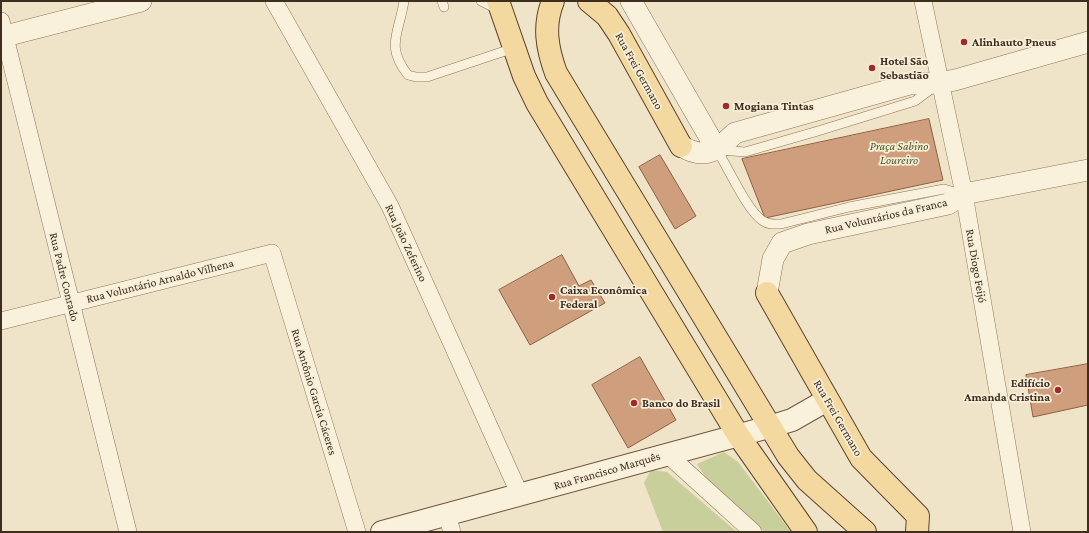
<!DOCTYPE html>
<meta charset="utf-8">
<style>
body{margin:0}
#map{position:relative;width:1089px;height:533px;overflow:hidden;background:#f0e4c8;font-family:"Crimson Pro",serif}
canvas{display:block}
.frame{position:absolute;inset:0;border:2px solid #3d2e20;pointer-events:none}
</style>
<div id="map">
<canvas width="1089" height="533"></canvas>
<div class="frame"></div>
</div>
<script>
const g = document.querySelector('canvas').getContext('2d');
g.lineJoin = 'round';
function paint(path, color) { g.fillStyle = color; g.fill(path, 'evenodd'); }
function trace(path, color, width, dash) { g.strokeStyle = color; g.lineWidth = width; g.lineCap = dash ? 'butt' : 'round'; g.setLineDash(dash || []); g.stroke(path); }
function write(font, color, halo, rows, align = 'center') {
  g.font = font + ' "Crimson Pro",serif'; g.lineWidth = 3.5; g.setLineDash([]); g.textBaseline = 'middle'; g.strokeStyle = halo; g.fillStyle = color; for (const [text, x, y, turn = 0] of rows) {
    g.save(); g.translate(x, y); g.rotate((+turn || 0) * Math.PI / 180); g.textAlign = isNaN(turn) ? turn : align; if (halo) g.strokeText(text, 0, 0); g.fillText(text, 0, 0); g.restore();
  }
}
paint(new Path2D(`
 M724 452 738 462 791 532H765L707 480 697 464Z
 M651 470 667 472 737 532H663L644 483Z`), '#c9cf9b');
const building = new Path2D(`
 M929 119 943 180 765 218 742 159Z
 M660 155 696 216 675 229 639 167Z
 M562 255 579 286 591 280 605 303 530 345 499 290Z
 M640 357 676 420 628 448 592 385Z
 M1088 364V405L1033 417 1026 375Z`);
paint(building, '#cf9f7d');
trace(building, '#8d5f41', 1);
const service = new Path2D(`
 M404 1C399 34 385 46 408 75L416 77H427L514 48
 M442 1 444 7
 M481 1 499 10
 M717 150C727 166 748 212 763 221 769 225 774 224 781 224L849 207 944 189 961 194
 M720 150 745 152 818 131 915 101 934 87`);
const minor = new Path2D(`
 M274 1 390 206 520 495
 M923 1 964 194 1022 532
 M1 21 128 532
 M1 321 272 253 357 532
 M667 454 753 532
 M447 515 452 532`);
const tertiary = new Path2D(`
 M631 1 717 150
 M1 37 141 1
 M681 146C706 161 717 150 735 133L910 84 939 83 955 80 1088 42
 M767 293 773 259 782 243 808 234 948 204 964 194 1088 170`);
const secondary = new Path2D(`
 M382 532 769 427 792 420 827 400`);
const primary = new Path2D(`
 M498 1 524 76 537 103 738 435 806 532
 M553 1C543 26 547 48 556 73L788 456 807 480 865 532
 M589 1 607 16 619 34 681 146
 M767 293 861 458 918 516 917 532`);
trace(service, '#8d765c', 10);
trace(minor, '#8d765c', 18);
trace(tertiary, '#8d765c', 22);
trace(secondary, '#6f573f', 24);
trace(primary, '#5b4430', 24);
trace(service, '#faf1dc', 9);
trace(minor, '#faf1dc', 17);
trace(tertiary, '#faf1dc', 21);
trace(secondary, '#faf1dc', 22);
trace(primary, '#f3d9a0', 22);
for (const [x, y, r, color] of [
 [964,42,4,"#9e2a2b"],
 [872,68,4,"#9e2a2b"],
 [726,106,4,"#9e2a2b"],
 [552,297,4,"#9e2a2b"],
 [1058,390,4,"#9e2a2b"],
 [634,403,4,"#9e2a2b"]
]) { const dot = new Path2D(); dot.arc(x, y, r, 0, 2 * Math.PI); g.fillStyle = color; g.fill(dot); trace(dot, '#f7eed8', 1.5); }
write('bold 12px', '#3d2e20', '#f7eed8', [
 ["Alinhauto Pneus",972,42],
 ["Hotel São",880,61],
 ["Sebastião",880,75],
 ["Mogiana Tintas",734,106],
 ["Caixa Econômica",560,290],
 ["Federal",560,304],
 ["Edifício",1050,383,"right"],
 ["Amanda Cristina",1050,397,"right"],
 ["Banco do Brasil",642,403]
], 'left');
write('12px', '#3d2e20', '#f7eed8', [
 ["Rua Frei Germano",639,71,61],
 ["Rua Voluntários da Franca",886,216,-13],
 ["Rua João Zeferino",406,243,65],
 ["Rua Diogo Feijó",976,266,80],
 ["Rua Padre Conrado",64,277,76],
 ["Rua Voluntário Arnaldo Vilhena",160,281,-14],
 ["Rua Antônio Garcia Cáceres",314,392,73],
 ["Rua Frei Germano",838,418,60],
 ["Rua Francisco Marquês",607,471,-16]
]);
write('italic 12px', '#4d5a26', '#f7eed8', [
 ["Praça Sabino",899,146],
 ["Loureiro",899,160]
]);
</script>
